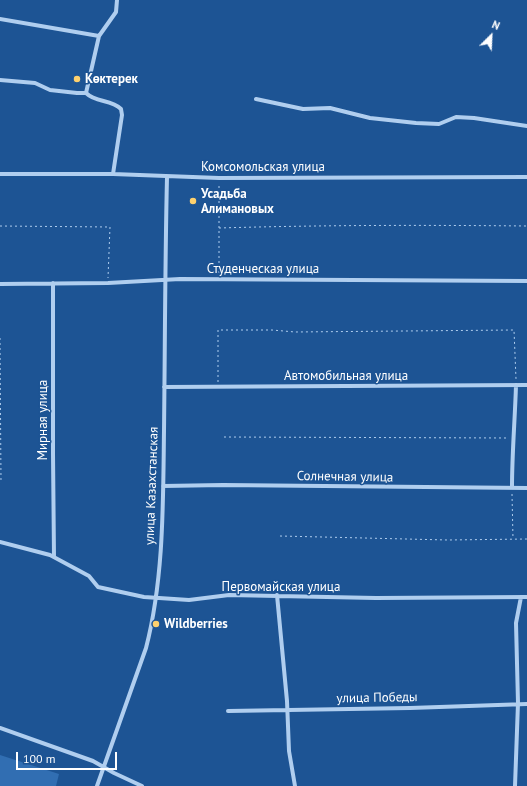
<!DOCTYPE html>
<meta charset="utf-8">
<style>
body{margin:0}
#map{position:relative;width:527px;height:786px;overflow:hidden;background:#1d5494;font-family:"PT Sans",sans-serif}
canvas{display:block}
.north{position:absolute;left:471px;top:16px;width:40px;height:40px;-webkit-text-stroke:3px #1d5494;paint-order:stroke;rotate:24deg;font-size:11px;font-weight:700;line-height:16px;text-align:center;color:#fff}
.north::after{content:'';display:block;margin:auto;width:14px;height:18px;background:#fff;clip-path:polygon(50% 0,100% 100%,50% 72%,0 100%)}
.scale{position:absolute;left:16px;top:752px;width:101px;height:18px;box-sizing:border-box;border:2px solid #fff;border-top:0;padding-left:5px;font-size:12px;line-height:14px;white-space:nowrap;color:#fff;-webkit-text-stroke:3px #1d5494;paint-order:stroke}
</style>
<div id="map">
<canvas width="527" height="786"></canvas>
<div class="north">N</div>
<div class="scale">100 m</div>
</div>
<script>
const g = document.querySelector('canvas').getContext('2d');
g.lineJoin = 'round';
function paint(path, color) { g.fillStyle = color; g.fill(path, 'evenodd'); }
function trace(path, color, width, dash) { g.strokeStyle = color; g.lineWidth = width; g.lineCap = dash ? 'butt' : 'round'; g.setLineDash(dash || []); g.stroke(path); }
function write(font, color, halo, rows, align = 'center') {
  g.font = font + ' "PT Sans",sans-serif'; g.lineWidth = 3; g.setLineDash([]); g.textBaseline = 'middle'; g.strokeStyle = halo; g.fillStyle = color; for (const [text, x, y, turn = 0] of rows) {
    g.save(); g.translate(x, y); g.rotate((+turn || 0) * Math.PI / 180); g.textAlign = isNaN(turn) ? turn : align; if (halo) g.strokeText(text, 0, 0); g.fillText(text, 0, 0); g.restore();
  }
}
paint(new Path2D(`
 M0 755 59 774 56 786H0Z`), '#316eb2');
trace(new Path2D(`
 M0 226 110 227 108 278
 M219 228C322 225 424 225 527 226
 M219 273V184
 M0 338 1 483
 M218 382V330H272L295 332 514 330 516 379
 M224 437 508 438
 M512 494 513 539
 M280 536 448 540 527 539`), '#b0ceef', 1, [2, 3]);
trace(new Path2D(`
 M0 19 99 36
 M0 80 35 83 50 90 77 93H86C96 103 111 99 121 109L122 115 113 174
 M86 93 99 36 116 12 117 0
 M256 99 303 109 330 108 370 118 416 123 439 124 456 117 474 118 527 126
 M0 174H113L219 178 527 177
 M53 283V454L54 557
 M0 284 108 283 180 279 527 281
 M164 387 527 385
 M163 486 223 485 527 488
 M512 487C512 453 515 419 516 385
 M0 542 50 555 89 576 98 587 144 597 189 600 229 595 376 598 527 597
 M277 595 287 701 289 751 295 786
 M228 711 410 708 527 704
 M0 728 93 761 114 773 142 786
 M97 786 146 648C164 578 163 503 164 431 165 346 165 262 167 177
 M515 786 518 703 516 623 521 597`), '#b0ceef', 4);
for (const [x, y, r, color] of [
 [77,79,4,"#fed16e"],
 [193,201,4,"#fed16e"],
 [156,624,4,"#fed16e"]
]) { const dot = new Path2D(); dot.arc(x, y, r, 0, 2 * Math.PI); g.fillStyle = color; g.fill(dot); trace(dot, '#1d5494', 1.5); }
write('bold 13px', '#fff', '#1d5494', [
 ["Көктерек",85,79],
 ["Усадьба",201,194],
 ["Алимановых",201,209],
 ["Wildberries",164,624]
], 'left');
write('13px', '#fff', '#1d5494', [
 ["Комсомольская улица",263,167],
 ["Студенческая улица",263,269],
 ["Автомобильная улица",346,376],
 ["Мирная улица",43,420,-90],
 ["Солнечная улица",345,477,1],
 ["улица Казахстанская",152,486,-88],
 ["Первомайская улица",281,587],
 ["улица Победы",377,698,-1]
]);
</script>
